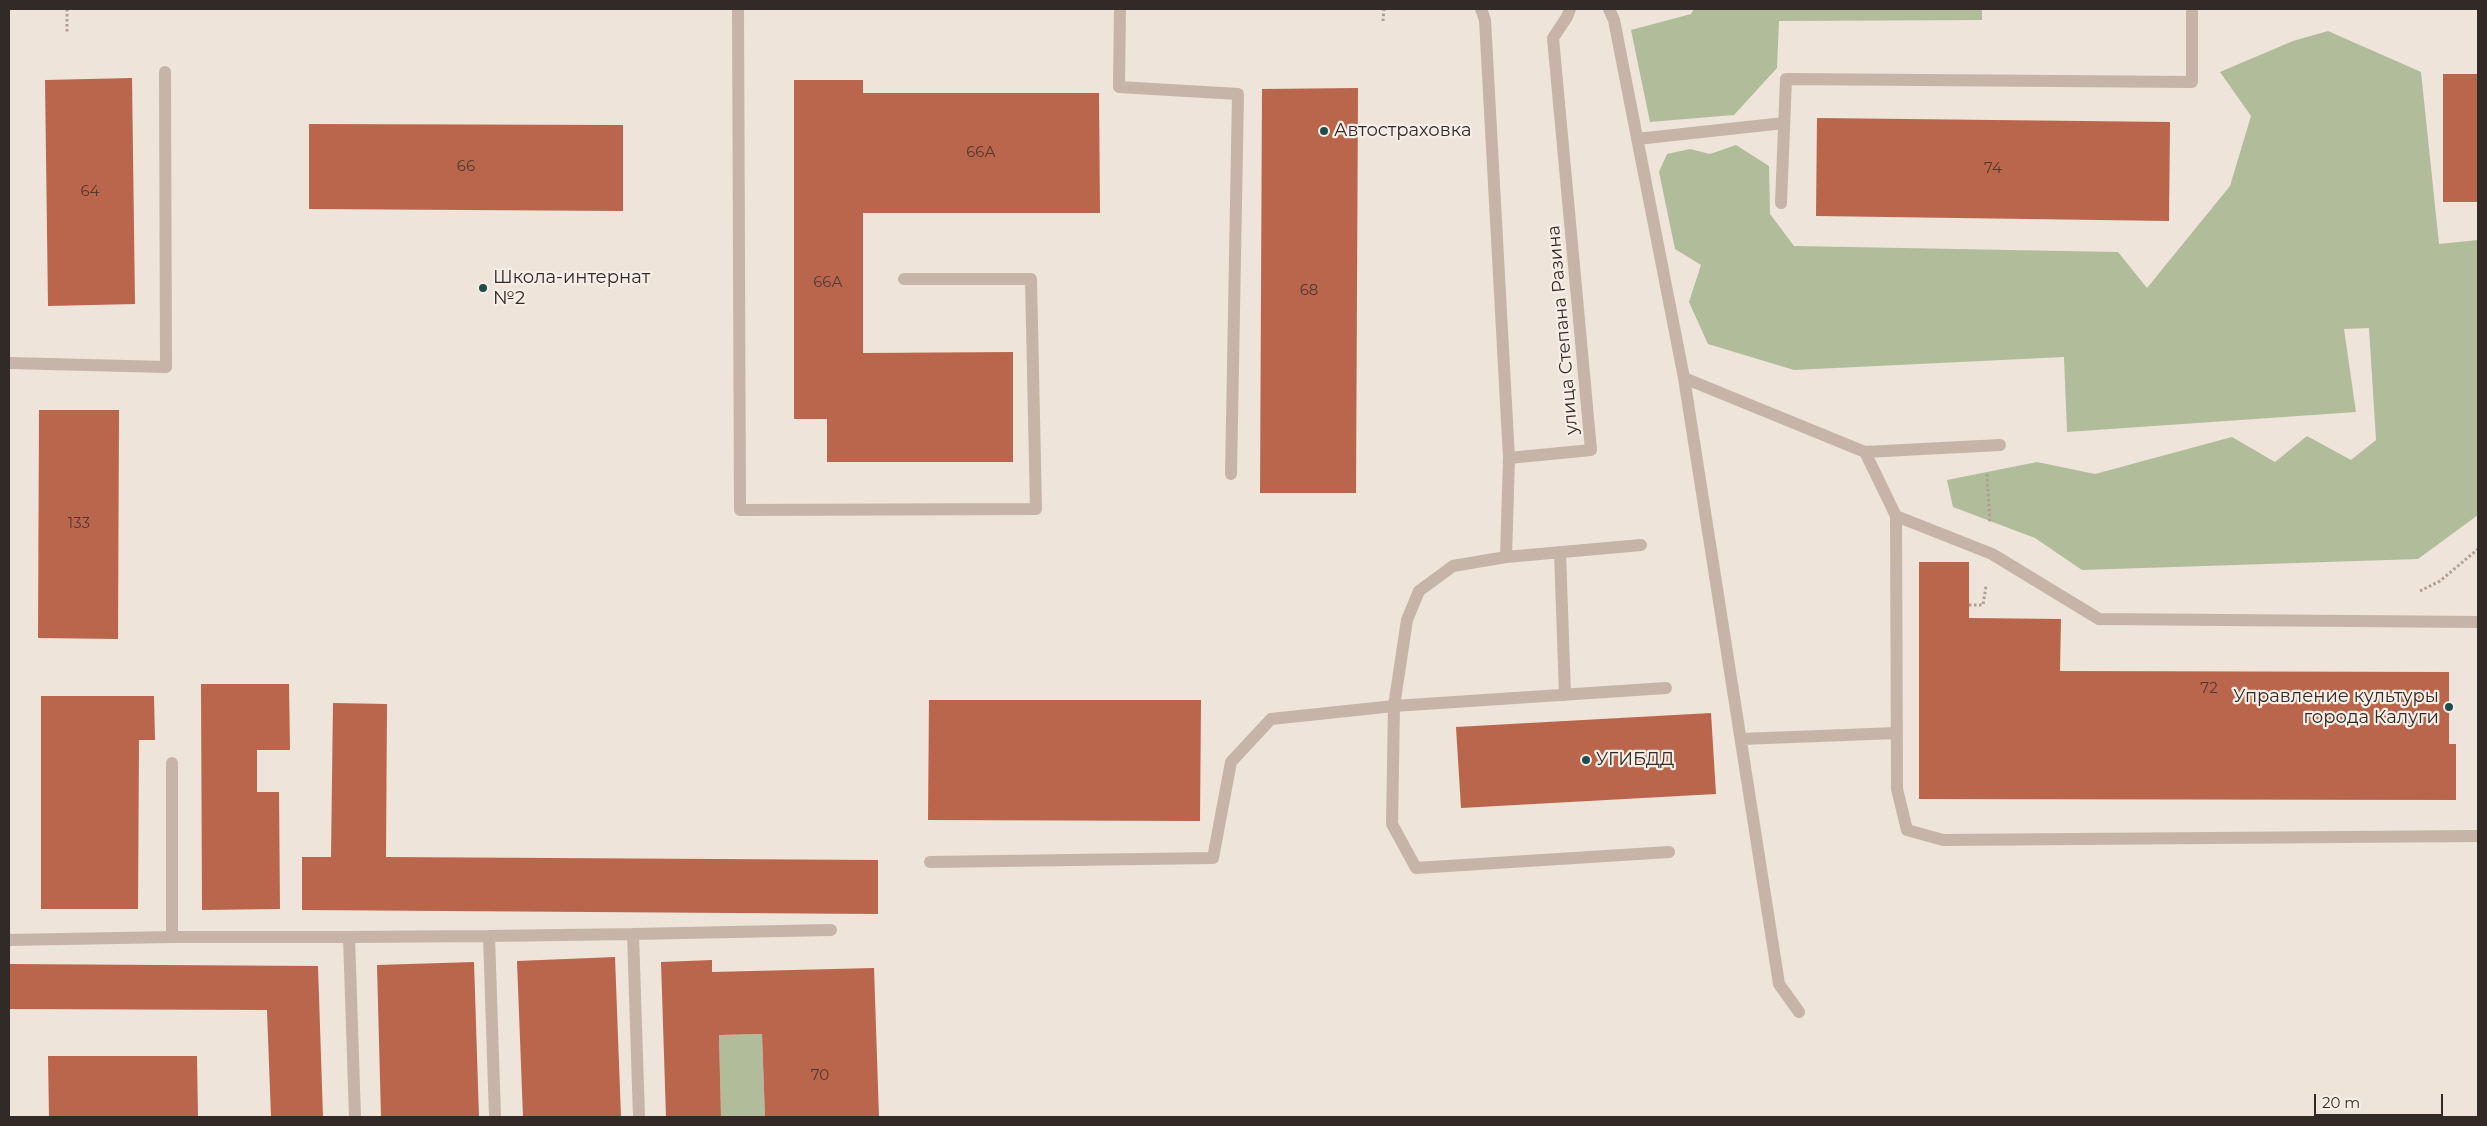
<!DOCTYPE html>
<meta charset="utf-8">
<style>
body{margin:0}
#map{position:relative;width:2487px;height:1126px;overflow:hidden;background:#eee4d9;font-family:Montserrat,sans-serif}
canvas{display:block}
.frame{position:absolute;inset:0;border:10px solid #322a27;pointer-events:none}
.scale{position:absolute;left:2314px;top:1094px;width:129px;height:22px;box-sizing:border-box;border:2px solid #322a27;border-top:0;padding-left:6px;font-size:15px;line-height:18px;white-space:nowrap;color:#322a27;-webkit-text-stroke:4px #f7eee5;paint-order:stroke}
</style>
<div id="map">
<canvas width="2487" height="1126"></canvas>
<div class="frame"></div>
<div class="scale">20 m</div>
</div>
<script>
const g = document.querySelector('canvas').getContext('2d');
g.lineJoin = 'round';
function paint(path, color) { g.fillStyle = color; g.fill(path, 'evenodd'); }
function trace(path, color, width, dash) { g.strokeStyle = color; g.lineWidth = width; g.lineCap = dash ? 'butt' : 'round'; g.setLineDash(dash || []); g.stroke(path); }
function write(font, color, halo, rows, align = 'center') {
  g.font = font + ' Montserrat,sans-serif'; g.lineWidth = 4.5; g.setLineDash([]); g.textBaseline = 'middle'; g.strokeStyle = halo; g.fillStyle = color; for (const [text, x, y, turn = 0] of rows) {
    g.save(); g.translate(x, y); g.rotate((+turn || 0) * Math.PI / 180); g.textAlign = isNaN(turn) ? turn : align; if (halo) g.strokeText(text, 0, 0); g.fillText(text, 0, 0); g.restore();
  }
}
paint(new Path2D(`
 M1694 9H1982V20L1779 21 1777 68 1734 115 1650 122 1631 30 1691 14Z
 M2328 31 2421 72 2439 244 2478 240V515L2418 559 2082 570 2035 538 1953 507 1947 480 2037 462 2095 474 2232 437 2275 462 2307 436 2351 460 2376 440 2369 328 2344 329 2356 412 2067 432 2064 357 1794 370 1708 344 1689 302 1701 265 1675 249 1659 172 1667 154 1690 149 1710 154 1736 145 1769 166 1770 214 1794 246 2118 252 2147 288 2230 186 2251 116 2220 72 2293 41Z
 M762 1034 765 1117H721L719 1035Z`), '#b1bc9b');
paint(new Path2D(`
 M2443 74H2478V202H2443Z
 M132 78 135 304 48 306 45 80Z
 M794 80H863V93H1099L1100 213H863V353L1013 352V462H827V419H794Z
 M1358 88 1356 493H1260L1262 89Z
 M1817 118 2170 122 2169 221 1816 216Z
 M309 124 623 125V211L309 209Z
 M39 410H119L118 639 38 638Z
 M1919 562H1969V618L2061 619 2060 671 2449 672V744H2456V800L1919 799Z
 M201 684H289L290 750H257V792H279L280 909 202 910Z
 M41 696H154L155 740H139L138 909H41Z
 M929 700H1201L1200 821 928 820Z
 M333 703 387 704 386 857 878 860V914L302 910V857H331Z
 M1711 713 1716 794 1461 808 1456 727Z
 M615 957 621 1117H523L517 961Z
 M712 960V972L874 968 879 1117H765L762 1034 719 1035 721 1117H666L661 962Z
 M474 962 479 1117H381L377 965Z
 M9 964 318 966 323 1117H271L267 1010 9 1009Z
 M48 1056H197L198 1117H49Z`), '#ba664c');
trace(new Path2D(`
 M67 9V32
 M1383 21 1384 9
 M1987 474 1990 522
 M2420 591 2440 581 2478 549
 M1969 605H1983L1986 586`), '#b09e91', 3, [2.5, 2.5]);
trace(new Path2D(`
 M738 9 740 510 1036 509 1031 279H904
 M1120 9 1119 87 1238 94 1231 474
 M1609 9 1614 20 1684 378 1779 984 1799 1012
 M1637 139 1784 123
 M1781 203 1786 79 2192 82V9
 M9 363 166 367 165 72
 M1684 378 1865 452 1896 516 1992 554 2099 619 2478 622
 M1865 452 2000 445
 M1896 516 1897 789 1907 830 1943 840 2478 836
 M1641 545 1506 557 1453 566 1419 591 1407 620 1394 706 1392 824 1416 868 1669 852
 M1560 552 1565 695
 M1506 557 1509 458
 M1741 739 1897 733
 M930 862 1213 858 1231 762 1271 719 1394 706 1666 688
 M633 934 831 930
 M489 936 633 934 639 1117
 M172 937H349L355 1117
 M349 937 489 936 495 1117
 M9 940 172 937V763`), '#c5b4a7', 12);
trace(new Path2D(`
 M1481 9 1485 20 1509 458 1591 450 1553 38 1567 17 1570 9`), '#c5b4a7', 12);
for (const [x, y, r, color] of [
 [1324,131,5,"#204c4f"],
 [483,288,5,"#204c4f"],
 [2449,707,5,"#204c4f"],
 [1586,760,5,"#204c4f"]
]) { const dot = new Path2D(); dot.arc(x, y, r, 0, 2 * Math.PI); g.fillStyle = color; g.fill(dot); trace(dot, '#f7eee5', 2); }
write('15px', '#543930', null, [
 ["66А",981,153],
 ["66",466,167],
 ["74",1993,169],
 ["64",90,192],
 ["66А",828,283],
 ["68",1309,291],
 ["133",79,524],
 ["72",2209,689],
 ["70",820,1076]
]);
write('18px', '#322a27', '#f7eee5', [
 ["Автостраховка",1334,131],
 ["Школа-интернат",493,278],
 ["№2",493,299],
 ["Управление культуры",2439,697,"right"],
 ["города Калуги",2439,718,"right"],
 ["УГИБДД",1596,760]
], 'left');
write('18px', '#322a27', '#f7eee5', [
 ["улица Степана Разина",1563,330,-95]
]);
</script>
